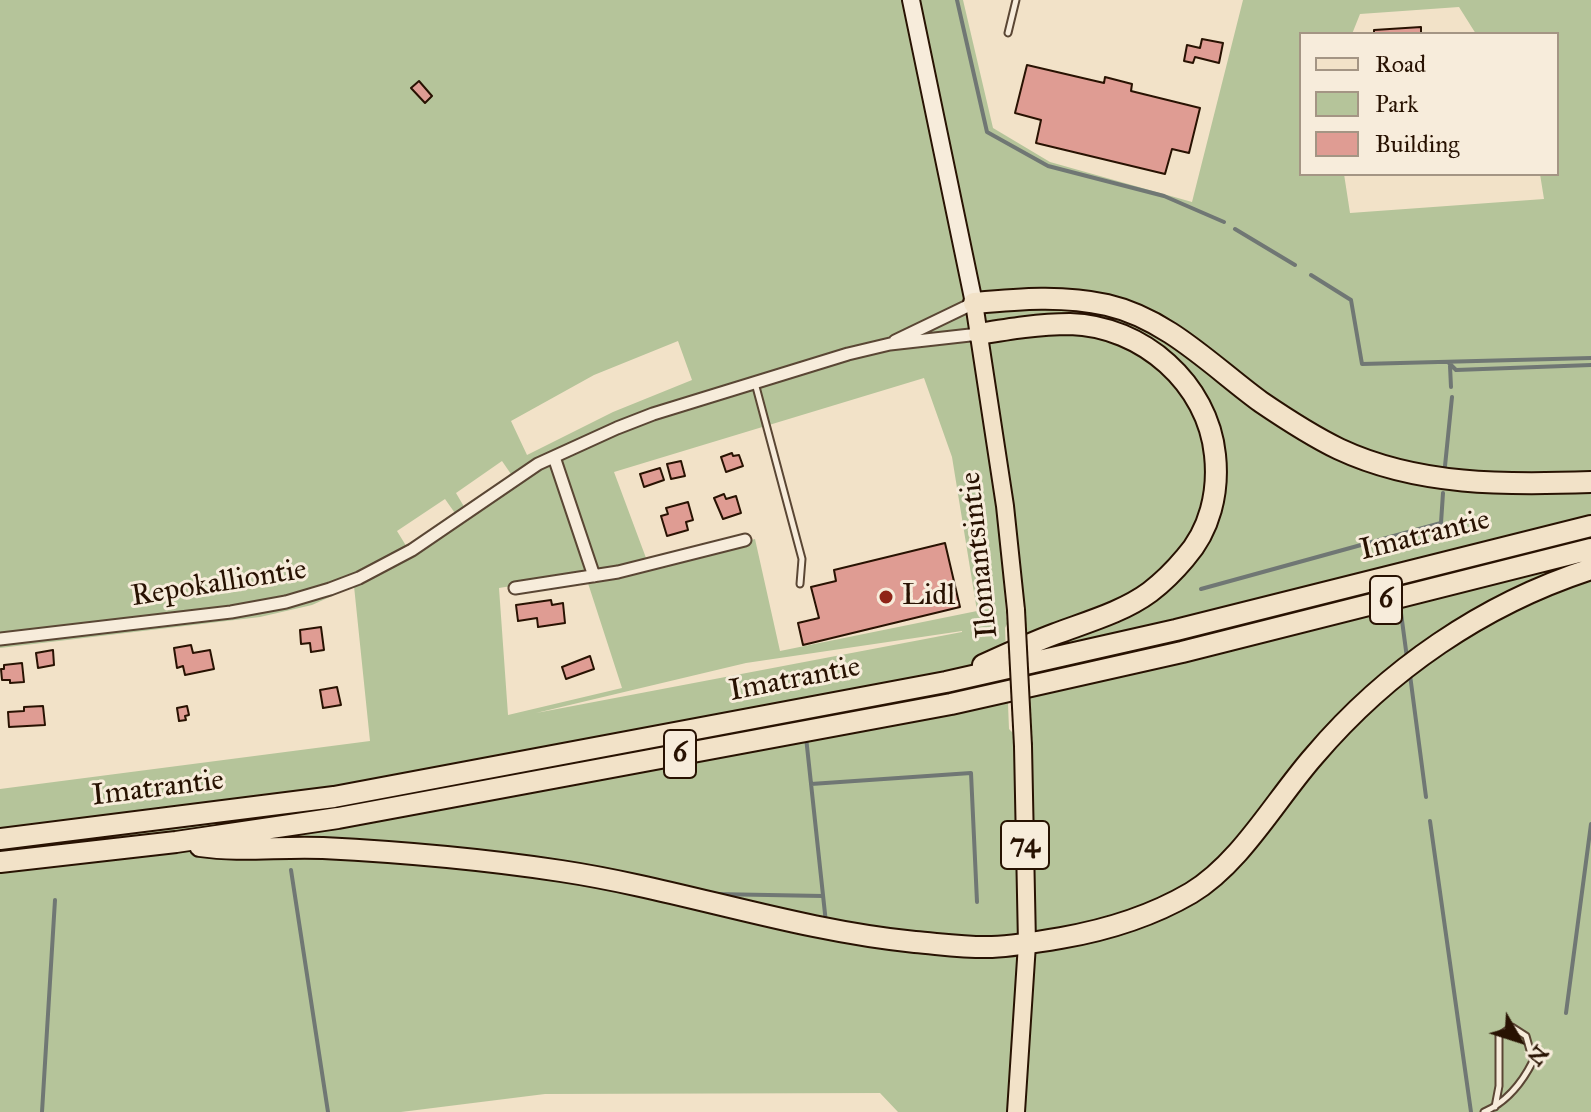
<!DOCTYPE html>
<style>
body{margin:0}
#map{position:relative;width:1591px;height:1112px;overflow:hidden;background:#f2e2c8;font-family:"IM FELL Great Primer",serif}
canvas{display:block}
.legend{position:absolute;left:1299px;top:32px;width:260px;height:144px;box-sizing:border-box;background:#f7ecdb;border:2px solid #a49584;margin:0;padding:10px 14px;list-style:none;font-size:24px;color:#281202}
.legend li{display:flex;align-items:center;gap:16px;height:40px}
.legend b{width:40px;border:2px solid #a49584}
.north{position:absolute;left:1479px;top:1000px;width:80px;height:80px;-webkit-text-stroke:6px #f7ecdb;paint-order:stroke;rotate:129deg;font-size:22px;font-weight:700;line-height:32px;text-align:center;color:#281202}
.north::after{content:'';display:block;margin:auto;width:28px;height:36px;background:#281202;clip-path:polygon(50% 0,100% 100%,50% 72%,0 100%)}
</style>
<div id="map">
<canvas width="1591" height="1112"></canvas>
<ul class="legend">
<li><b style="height:10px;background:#f2e2c8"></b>Road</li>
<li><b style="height:22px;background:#b5c49a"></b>Park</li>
<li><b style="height:22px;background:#df9c93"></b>Building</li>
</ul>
<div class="north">N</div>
</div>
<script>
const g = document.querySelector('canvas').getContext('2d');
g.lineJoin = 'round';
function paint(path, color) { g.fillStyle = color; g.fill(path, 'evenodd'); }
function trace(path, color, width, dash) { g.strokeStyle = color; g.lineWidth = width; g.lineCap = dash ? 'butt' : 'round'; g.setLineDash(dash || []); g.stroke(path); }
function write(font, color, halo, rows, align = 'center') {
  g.font = font + ' "IM FELL Great Primer",serif'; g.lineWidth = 6; g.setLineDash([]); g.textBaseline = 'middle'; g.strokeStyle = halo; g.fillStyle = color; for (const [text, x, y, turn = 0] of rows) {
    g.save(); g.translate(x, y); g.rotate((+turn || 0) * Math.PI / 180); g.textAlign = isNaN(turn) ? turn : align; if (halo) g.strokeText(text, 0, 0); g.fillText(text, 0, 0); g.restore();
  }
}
paint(new Path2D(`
 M0 0H908L984 388 994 473 1007 624 1005 628 1009 729 1019 739 1022 948 1199 896 1346 730 1436 655 1509 610 1591 577V1112H898L880 1093 545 1094 401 1112H0V789L370 741 354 586 312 605 260 617 0 648ZM678 341 692 380 613 412 527 455 511 421 594 375ZM924 378 952 457 977 611 780 651 755 539 649 566 614 472ZM502 461 513 477 466 510 456 493ZM445 499 457 516 408 549 397 531ZM585 574 622 688 508 715 499 588ZM962 631V632L536 713 746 663Z
 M914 0H963L993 128 1050 162 1192 202 1243 0H1591V539L1582 563 1427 645 1241 839 1191 887 1147 910 1035 937 1028 650 1152 595 1215 507 1201 398 1118 332 984 330ZM1459 7 1476 34H1557V174H1540L1544 199 1350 213 1344 174H1301V34H1352L1360 14Z
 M1073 330 1136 347 1192 397 1212 463 1198 531 1147 589 1026 642 1010 494 985 337Z`), '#b5c49a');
trace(new Path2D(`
 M957 0 987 132 1048 166 1164 196 1224 222
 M1235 229 1295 265
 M1311 275 1351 300 1362 364 1591 358
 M1449 363 1456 370 1591 365
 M1450 366 1451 387
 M1445 466 1452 397
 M1201 589 1441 523 1443 493
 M1401 613 1407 658
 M1410 675 1426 797
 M806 737 826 923
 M811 784 971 773 977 902
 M1430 821 1471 1112
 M291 870 328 1112
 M713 894 823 896
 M1566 1013 1591 824
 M42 1112 55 900`), '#707774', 4);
const building = new Path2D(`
 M1421 27V34H1374V30Z
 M1202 39 1223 43 1219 63 1195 57 1193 63 1184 61 1187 45 1200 48Z
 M1027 65 1104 83 1105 77 1132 84 1131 91 1200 108 1189 153 1172 149 1165 174 1036 143 1041 120 1015 113Z
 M419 81 432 96 425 103 411 88Z
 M732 453 733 456 739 455 743 466 726 472 721 457Z
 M681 461 685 476 671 479 667 464Z
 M660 468 664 480 644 487 640 474Z
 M724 494 726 499 736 496 741 513 723 519 714 498Z
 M688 502 693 520 686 522 688 530 667 536 661 516 668 514 666 508Z
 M945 543 960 607 803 645 798 623 819 618 811 587 836 581 834 570Z
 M551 600 552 605 563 603 565 623 538 627 537 618 518 621 516 605Z
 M321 627 324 650 311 652 310 643 301 644 300 630Z
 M191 645 193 653 210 650 214 669 185 675 183 666 177 668 174 648Z
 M53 650 54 665 38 668 36 653Z
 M590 656 594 669 566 679 562 667Z
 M22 663 24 682 10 683V680H2L1 669H4V665Z
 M337 687 341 705 323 708 320 690Z
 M43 706 45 725 9 727 8 712 24 711V707Z
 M187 706 189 715 185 716 186 720 179 721 177 708Z`);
paint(building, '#df9c93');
trace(building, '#281202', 2);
const service = new Path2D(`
 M1008 33 1016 0
 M755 383 802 559 800 584
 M1484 1112C1507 1102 1522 1083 1533 1061L1526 1036 1512 1027 1499 1036V1086L1495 1107`);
const minor = new Path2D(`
 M895 341 974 303
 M554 457 594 576
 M515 588 618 572 745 540
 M0 639 231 612 286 602 330 589 359 578 412 550 538 464 617 428 653 414 848 354 890 344 979 334`);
const secondary = new Path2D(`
 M911 0 974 303`);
const primary = new Path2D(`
 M974 303 1005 506 1016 610
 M1016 1112 1027 944 1023 746`);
const motorway = new Path2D(`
 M974 303C1019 299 1063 295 1107 305 1168 319 1213 367 1261 402 1286 419 1312 436 1339 449 1418 486 1506 485 1591 482
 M979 334C1009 329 1039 324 1070 324 1143 326 1208 384 1215 455 1219 492 1210 530 1185 558 1175 570 1163 582 1150 592 1123 612 1087 622 1055 634 1031 643 1007 654 983 665
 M0 839 334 797 946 682 1176 630 1591 526
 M200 846C241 852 281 846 323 848 402 852 482 859 561 871 680 889 794 930 915 942 940 944 967 948 992 947 1015 946 1038 942 1061 938 1107 930 1150 917 1191 893 1241 863 1276 799 1314 756 1387 670 1483 604 1591 569
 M0 862 176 842 338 818 951 704 1182 652 1591 549`);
trace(service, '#5a4634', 9);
trace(minor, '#5a4634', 15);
trace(secondary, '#281202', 20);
trace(primary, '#281202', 20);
trace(motorway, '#281202', 24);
trace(service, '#f7ecdb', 5);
trace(minor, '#f7ecdb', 11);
trace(secondary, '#f7ecdb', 16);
trace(primary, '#f2e2c8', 16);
trace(motorway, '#f2e2c8', 20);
const primaryBridge = new Path2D(`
 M1016 610 1023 746`);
trace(primaryBridge, '#281202', 20, []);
trace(primaryBridge, '#f2e2c8', 16);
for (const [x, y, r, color] of [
 [886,597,8,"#8f2418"]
]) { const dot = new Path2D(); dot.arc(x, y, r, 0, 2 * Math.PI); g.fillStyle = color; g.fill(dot); trace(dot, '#f7ecdb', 3); }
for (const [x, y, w] of [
 [1386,600,32],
 [680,754,32],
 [1025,845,48]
]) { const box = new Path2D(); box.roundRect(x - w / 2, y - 24, w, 48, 6); g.fillStyle = '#f7ecdb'; g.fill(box); trace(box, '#281202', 2); }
write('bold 28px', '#281202', null, [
 ["6",1386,600],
 ["6",680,754],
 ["74",1025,845]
]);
write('30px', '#281202', '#f7ecdb', [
 ["Imatrantie",1425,536,-14],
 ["Ilomantsintie",980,555,-96],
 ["Repokalliontie",219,584,-9],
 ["Imatrantie",795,680,-11],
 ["Imatrantie",158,789,-7]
]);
write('30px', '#281202', '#f7ecdb', [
 ["Lidl",902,597]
], 'left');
</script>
